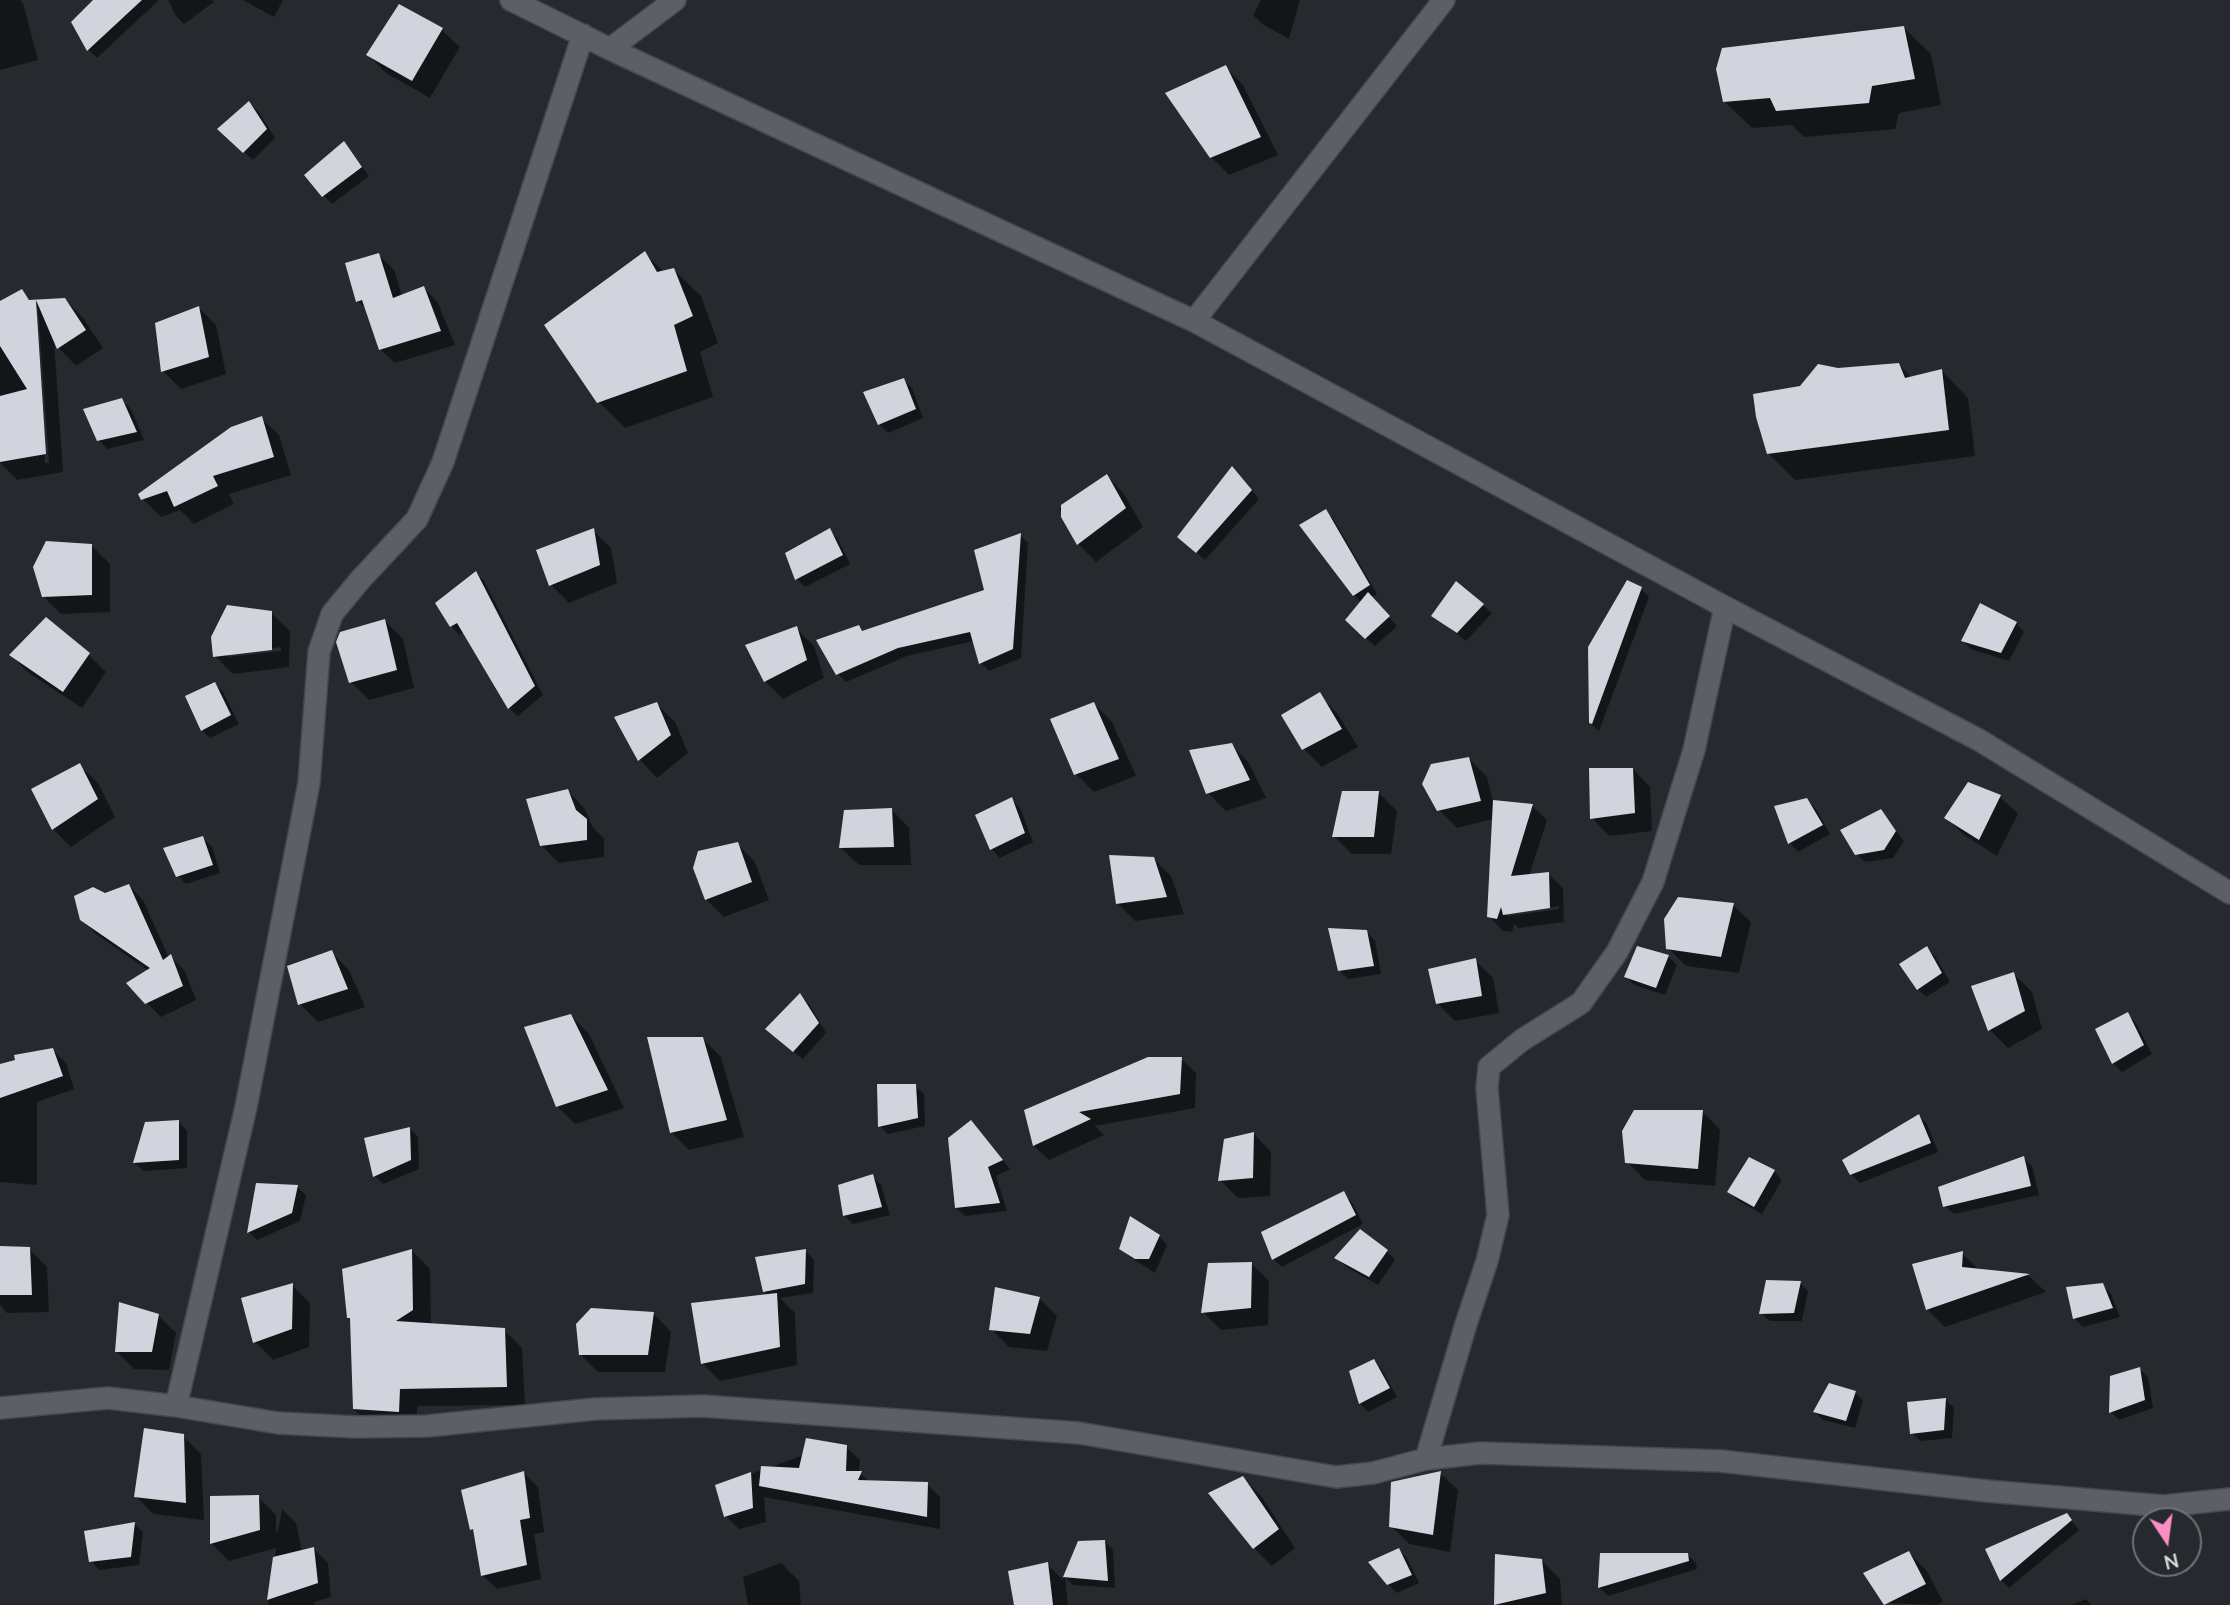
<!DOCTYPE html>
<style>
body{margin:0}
#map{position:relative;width:2230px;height:1605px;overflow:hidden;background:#27292f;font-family:"Nunito Sans",sans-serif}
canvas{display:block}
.north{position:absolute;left:2132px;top:1507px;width:70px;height:70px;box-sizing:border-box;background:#27292f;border:2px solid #707277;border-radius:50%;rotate:167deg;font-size:19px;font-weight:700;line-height:28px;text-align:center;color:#dddfe3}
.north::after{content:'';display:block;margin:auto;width:24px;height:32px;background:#fb8fc3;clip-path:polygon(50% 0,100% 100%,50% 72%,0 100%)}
</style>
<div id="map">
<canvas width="2230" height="1605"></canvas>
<div class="north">N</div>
</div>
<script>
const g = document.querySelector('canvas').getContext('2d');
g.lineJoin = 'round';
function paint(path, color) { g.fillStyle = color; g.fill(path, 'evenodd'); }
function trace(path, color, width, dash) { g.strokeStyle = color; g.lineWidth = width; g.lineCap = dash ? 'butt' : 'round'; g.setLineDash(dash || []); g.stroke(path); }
paint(new Path2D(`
 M0 0H20L23 3 38 60 0 70Z
 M96 0H159L97 58 89 50 74 23Z
 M168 0H212L214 2 184 24 176 16Z
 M243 0H283L274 17Z
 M1261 0H1300L1289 39 1262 24 1253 15Z
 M1904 28 1931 54 1941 105 1899 113 1895 129 1804 137 1792 125 1752 128 1725 102Z
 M442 30 460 47 430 98 386 73 368 55Z
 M1225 67 1243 85 1278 155 1229 175 1211 157Z
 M249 103 258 111 275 138 253 160 228 137Z
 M344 143 369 176 332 204 324 196Z
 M645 254 664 272 674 270 701 296 718 343 700 352 713 397 625 428 598 401Z
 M379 255 394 270 402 296 424 288 438 303 455 345 395 363 380 349 367 310 358 301Z
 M22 291 32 302 65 299 83 318 103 348 76 366 59 348 54 340 63 472 17 480 0 463V303ZM35 309H38L49 463H45Z
 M199 308 216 325 226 374 181 389 163 371 157 324Z
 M1899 365 1912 378 1942 371 1968 398 1975 456 1795 480 1768 453 1801 388 1838 370Z
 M903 380 912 388 923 418 888 433 879 424Z
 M122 400 131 409 144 440 107 449 99 440Z
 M261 418 279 435 291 475 229 494 234 504 194 524 180 510 161 517 143 499Z
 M1107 476 1124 494 1143 527 1096 562 1078 544 1059 509Z
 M1241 477 1259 499 1205 560 1187 545Z
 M1326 512 1334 520 1377 594 1371 598 1397 626 1375 646 1355 629 1361 602 1354 595Z
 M593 530 611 548 617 583 569 603 551 585Z
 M830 531 838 539 850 564 805 587 797 579Z
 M1020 535 1028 543 1021 658 989 671 981 663 974 641 907 656 846 682 837 673 859 627 863 632 986 591Z
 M92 546 110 564V612L61 614 43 596Z
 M476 573 484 581 543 695 518 716 509 708 464 632 459 635 451 626Z
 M1456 583 1492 613 1466 641 1434 616Z
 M1641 589 1649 597 1599 731 1590 723Z
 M271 613 290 631 289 667 233 674 215 656ZM281 647V651L228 657V654Z
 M385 621 403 639 414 688 369 700 351 682Z
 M2016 623 2024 632 2009 661 1971 649 1963 641Z
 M796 628 814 646 824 678 783 699 765 681Z
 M11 655H89L106 672 82 708 29 673Z
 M214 684 223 692 239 724 210 738 202 730Z
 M1319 695 1337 713 1358 747 1322 767 1304 749Z
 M657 704 675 722 688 753 657 778 640 760 616 718Z
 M1094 704 1112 722 1136 776 1094 792 1076 774 1053 720Z
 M1231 745 1249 763 1266 798 1226 811 1208 793Z
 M1469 759 1487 777 1493 802 1532 806 1547 820 1529 876 1548 874 1563 888 1564 922 1519 928 1514 924 1512 932 1503 931 1489 916 1493 819 1457 828 1439 810ZM1559 906V909L1508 916 1504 913Z
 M80 766 98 783 115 817 71 847 53 829Z
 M1633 769 1650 787 1652 831 1609 836 1592 818Z
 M568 791 585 809 592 826 604 839V857L559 863 541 845Z
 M1379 793 1397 811 1391 854H1352L1334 836Z
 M2000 797 2018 814 1997 856 1964 835 1946 817Z
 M1012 799 1020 808 1033 842 1000 858 992 849Z
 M1807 800 1816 809 1830 834 1798 852 1790 843 1776 807Z
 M892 810 909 828 911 865H859L841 848Z
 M1881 811 1904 841 1893 858 1865 862 1856 853Z
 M203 838 212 847 220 873 186 884 178 876Z
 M737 844 755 862 769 900 724 917 706 899Z
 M1153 858 1171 876 1184 914 1135 921 1117 903Z
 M129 886 143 900 169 958 171 957 185 971 196 1000 161 1017 147 1003 149 971 96 934 81 919 105 895Z
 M1733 905 1751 922 1739 973 1686 966 1668 948Z
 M1367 932 1375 941 1381 974 1348 979 1339 970Z
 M1927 948 1935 956 1950 982 1926 997 1918 989Z
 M331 952 349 970 365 1007 318 1022 300 1004Z
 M1668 956 1677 965 1665 995 1634 985 1626 977Z
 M1475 960 1493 978 1499 1013 1455 1021 1437 1003Z
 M2014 974 2032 992 2042 1029 2008 1048 1990 1030 1973 987Z
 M800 996 809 1004 826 1033 803 1059 776 1037Z
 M2127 1014 2136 1023 2152 1054 2122 1072 2113 1063 2097 1030Z
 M571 1016 589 1034 624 1108 575 1124 557 1106Z
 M703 1039 721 1057 744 1137 689 1150 671 1132Z
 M53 1050 66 1063 74 1089 37 1102V1185L0 1182V1065Z
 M1181 1059 1196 1073 1195 1108 1095 1126 1104 1135 1049 1160 1034 1146 1026 1111Z
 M915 1086 924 1094 925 1126 888 1134 880 1126Z
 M1703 1112 1720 1130 1715 1186 1645 1180 1627 1162Z
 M1919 1116 1927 1124 1938 1152 1860 1183 1851 1174Z
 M179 1122 187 1131V1168L144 1171 135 1163Z
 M971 1122 1010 1169 996 1176 1007 1211 965 1216 956 1208Z
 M410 1129 418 1137 419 1169 383 1184 375 1176Z
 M1254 1134 1271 1152 1270 1196 1238 1198 1220 1180Z
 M2024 1158 2032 1166 2039 1195 1954 1214 1945 1206Z
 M1774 1171 1782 1180 1762 1214 1737 1200 1729 1192Z
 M872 1176 881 1185 890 1215 853 1224 844 1215Z
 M297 1187 306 1195 300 1221 257 1240 249 1232Z
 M1343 1194 1352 1202 1363 1224 1282 1267 1273 1259Z
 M1159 1236 1167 1245 1155 1273 1130 1257 1121 1248Z
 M0 1248 29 1249 47 1267 49 1312 7 1313 0 1305Z
 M412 1251 430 1269 431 1325 504 1330 522 1348 525 1405 417 1406V1429L372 1427 354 1409 352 1320 349 1318Z
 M806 1251 814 1260 813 1293 780 1298 795 1313 797 1365 720 1381 702 1363 769 1296 764 1291Z
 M1387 1251 1395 1260 1378 1285 1345 1266 1337 1258Z
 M1962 1253 1980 1271 2029 1276 2046 1292 1945 1327 1927 1309Z
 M1251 1263 1269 1281 1268 1325 1221 1330 1203 1312Z
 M1800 1283 1808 1291 1802 1321H1770L1761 1313Z
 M292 1285 310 1303 309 1347 273 1360 255 1342Z
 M2102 1285 2111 1294 2120 1317 2083 1327 2075 1319 2068 1289Z
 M1039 1298 1057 1316 1047 1351 1009 1347 991 1329Z
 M654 1314 671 1332 665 1372H598L580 1354Z
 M158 1315 176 1333 169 1370 134 1369 116 1351Z
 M1374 1361 1382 1370 1397 1397 1368 1412 1360 1403Z
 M2139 1369 2148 1377 2153 1408 2119 1420 2111 1412Z
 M1855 1392 1863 1401 1855 1428 1823 1420 1815 1412Z
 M1945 1399 1954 1408 1952 1438 1920 1441 1912 1433Z
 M183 1436 201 1454 204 1520 153 1514 136 1496Z
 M846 1447 860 1460 859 1473 870 1482 927 1484 940 1497V1529L764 1497 766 1522 739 1529 726 1516 717 1486 804 1455Z
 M524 1473 538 1487 544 1532 534 1534 541 1579 497 1589 482 1575 476 1533 472 1529Z
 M1440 1473 1458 1490 1450 1552 1409 1544 1391 1526Z
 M1243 1478 1261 1496 1295 1548 1272 1566 1254 1548Z
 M258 1497 276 1515V1531L278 1532 282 1509 296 1523 302 1552 314 1549 328 1563 331 1597 314 1602 315 1605H268L276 1548 229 1561 211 1543Z
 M2067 1515 2079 1530 2009 1588 2001 1580Z
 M134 1524 143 1532 139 1565 99 1570 91 1561Z
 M1105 1541 1113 1550 1115 1588 1073 1585 1065 1577 1068 1605H1016L1047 1564 1063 1580 1079 1543Z
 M1398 1550 1407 1558 1419 1583 1397 1593 1388 1584Z
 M1909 1553 1927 1571 1943 1602 1937 1605 1886 1603Z
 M1687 1554 1696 1563 1697 1569 1608 1596 1600 1588 1601 1555Z
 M1542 1561 1560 1579 1562 1605H1495Z
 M781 1563 799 1581 801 1605H748L743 1577Z
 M2086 1599 2092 1605H2071Z`), '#0007');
paint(new Path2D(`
 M93 0H142L87 51 71 22Z
 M399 4 443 28 412 81 366 55Z
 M1904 26 1915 79 1872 86 1869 103 1776 111 1770 98 1723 102 1716 69 1722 48Z
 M1226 65 1261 137 1210 158 1165 93Z
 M249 101 267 129 243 153 217 129Z
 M344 141 362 167 322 197 304 175Z
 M645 251 657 272 674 268 693 316 674 325 687 371 597 403 544 325Z
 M379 253 393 298 424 286 441 331 379 350 362 300 356 302 345 263Z
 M22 289 29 300 65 298 86 330 57 349 36 300 46 454 0 462V396L27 389 0 346V301Z
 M199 306 209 357 161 372 155 323Z
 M1899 363 1905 378 1942 369 1949 430 1767 454 1756 417 1753 394 1800 386 1818 364 1838 368Z
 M904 378 916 409 878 425 863 392Z
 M122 398 137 432 97 441 83 409Z
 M262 416 274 457 213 476 218 486 174 507 167 491 141 500 138 494 231 427Z
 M1232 466 1252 490 1196 553 1177 537Z
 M1107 474 1126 508 1077 545 1061 517V505Z
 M1326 509 1370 585 1353 596 1299 525Z
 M594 528 600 565 549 586 536 550Z
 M830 528 843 555 795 580 785 553Z
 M1021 533 1013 649 979 664 970 632 898 648 836 675 816 640 859 625 862 631 984 590 974 550Z
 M46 541 92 544V595L42 597 33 567Z
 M476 571 535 686 508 709 457 623 450 627 435 603Z
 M1627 580 1642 587 1592 724 1589 723 1588 647Z
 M1456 581 1484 604 1457 633 1431 616Z
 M1368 592 1390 616 1365 639 1345 620Z
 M1980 603 2017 622 2001 653 1961 641Z
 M227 605 272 611V650L213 657 211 637Z
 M46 617 90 653 63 692 9 655Z
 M385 619 397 670 349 683 336 642 340 632Z
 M797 626 807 660 764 682 745 645Z
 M215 682 231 715 201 731 185 696Z
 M1320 692 1342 729 1302 750 1281 715Z
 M657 702 671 735 638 761 614 717Z
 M1094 702 1119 759 1074 775 1050 719Z
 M1232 743 1250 780 1206 794 1189 750Z
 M1469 757 1481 801 1437 811 1422 784 1431 764Z
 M80 763 98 799 52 830 31 789Z
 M1589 768H1633L1635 813 1590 819Z
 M1968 782 2001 795 1979 840 1944 818Z
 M568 789 576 810 587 819V840L540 846 526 799Z
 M1342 791H1379L1374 837H1332Z
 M1012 797 1025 833 990 850 975 815Z
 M1807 798 1823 825 1788 844 1774 806Z
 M1493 800 1533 804 1511 876 1549 872 1550 908 1503 915 1501 907 1497 919 1487 917Z
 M892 808 894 847 839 848 844 810Z
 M1881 809 1896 831 1884 850 1855 855 1840 830Z
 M203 836 213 865 176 877 163 848Z
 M738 842 752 882 705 900 693 868 698 851Z
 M1109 855 1154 857 1167 897 1116 904Z
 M129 884 163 960 171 954 183 986 145 1004 126 983 150 968 80 920 74 896 93 887 105 893Z
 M1678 897 1734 903 1721 957 1666 949 1664 919Z
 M1328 928 1367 930 1374 966 1338 971Z
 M1637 946 1669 955 1656 988 1624 977Z
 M1927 946 1942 973 1917 990 1899 964Z
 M332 950 348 989 298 1005 287 966Z
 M1476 958 1482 996 1436 1004 1428 969Z
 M2014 972 2025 1011 1988 1031 1971 986Z
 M800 993 819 1023 793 1052 765 1029Z
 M2128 1012 2144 1045 2112 1064 2095 1029Z
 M571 1014 608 1090 556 1107 524 1027Z
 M647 1037H703L727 1120 670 1133Z
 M53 1048 63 1076 0 1098V1064L15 1060 14 1055Z
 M1148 1057H1182L1180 1094 1079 1112 1091 1119 1033 1146 1024 1110Z
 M877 1084H916L918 1118 878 1127Z
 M1634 1110H1703L1698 1169 1625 1163 1622 1131Z
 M1919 1114 1931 1143 1850 1175 1842 1160Z
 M179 1120V1160L133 1163 145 1122Z
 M971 1120 1003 1160 988 1167 1000 1203 955 1208 948 1138Z
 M410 1127 411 1160 373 1177 364 1138Z
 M1254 1132 1253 1178 1218 1181 1224 1139Z
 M2024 1156 2031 1186 1943 1207 1938 1187Z
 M1749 1157 1775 1170 1754 1207 1727 1192Z
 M873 1174 882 1207 843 1216 838 1185Z
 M256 1183 298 1185 292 1213 247 1233Z
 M1344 1191 1356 1215 1272 1260 1261 1232Z
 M1130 1216 1160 1235 1149 1259H1135L1119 1249Z
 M1360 1229 1388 1250 1369 1277 1334 1258Z
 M0 1246 30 1247 32 1295H0Z
 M412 1249 413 1310 396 1321 505 1328 507 1387 400 1389 399 1412 353 1409 350 1318H347L342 1269Z
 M806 1249 805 1284 763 1292 755 1257Z
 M1963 1251 1962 1267 2030 1274 1926 1310 1912 1264Z
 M1252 1262 1251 1308 1201 1313 1208 1263Z
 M1766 1280 1801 1281 1794 1313 1759 1314Z
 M293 1283 292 1329 253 1343 241 1298Z
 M2103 1283 2113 1308 2073 1319 2066 1287Z
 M995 1287 1040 1297 1030 1334 989 1330Z
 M777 1293 780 1347 701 1364 691 1303Z
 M119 1302 159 1314 152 1352H115Z
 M591 1308 654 1312 648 1355H579L576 1324Z
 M1374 1359 1390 1388 1359 1404 1349 1371Z
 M2140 1367 2145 1400 2109 1413 2110 1376Z
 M1829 1383 1856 1391 1846 1421 1813 1412Z
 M1946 1398 1944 1430 1910 1434 1907 1402Z
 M144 1428 184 1434 186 1503 134 1497Z
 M806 1438 847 1445 846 1471H862L858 1480 928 1482 927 1517 759 1486 761 1466 799 1468Z
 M524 1471 530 1518 520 1520 527 1565 481 1576 473 1529 470 1530 461 1490Z
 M1441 1471 1433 1535 1389 1527 1391 1482Z
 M751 1472 753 1508 724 1517 715 1485Z
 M1243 1476 1279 1529 1253 1549 1208 1493Z
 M259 1495 260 1530 210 1544V1496Z
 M2067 1513 2072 1520 2000 1581 1985 1549Z
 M135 1522 131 1557 89 1562 84 1531Z
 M1105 1540 1108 1581 1063 1577 1078 1541Z
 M314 1547 318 1583 267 1600 273 1557Z
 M1399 1548 1412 1575 1387 1585 1368 1562Z
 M1909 1551 1926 1584 1884 1605 1863 1573Z
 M1600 1553H1688L1689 1561 1598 1588Z
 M1495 1554 1542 1559 1546 1593 1494 1605Z
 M1048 1562 1053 1605H1014L1008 1571Z`), '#d1d4dc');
const street = new Path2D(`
 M511 0 610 49 1194 321 1725 607 1979 740 2230 893
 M610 49 675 0
 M1194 321 1444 0
 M176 1406 246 1107 309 783 319 652 332 614 360 580 417 519 443 462 583 35
 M0 1408 108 1398 176 1406 278 1423 356 1427 427 1426 595 1409 703 1406 1079 1433 1336 1477 1373 1473 1426 1459 1481 1453 1721 1461 1987 1491 2164 1506 2230 1499
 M1426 1459 1466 1324 1487 1261 1498 1215 1487 1088 1489 1067 1522 1040 1581 1003 1617 952 1653 882 1694 750 1725 607`);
trace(street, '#45474c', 24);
trace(street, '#5c5f66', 21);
</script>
